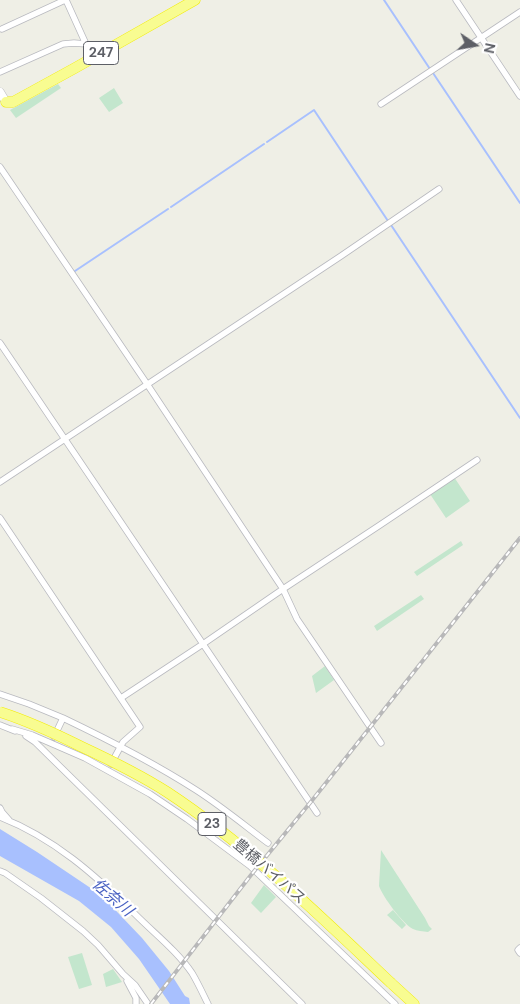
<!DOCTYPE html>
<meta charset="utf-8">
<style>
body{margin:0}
#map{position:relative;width:520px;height:1004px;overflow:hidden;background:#efefe6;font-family:"DM Sans",sans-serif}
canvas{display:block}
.north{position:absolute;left:450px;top:20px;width:50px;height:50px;-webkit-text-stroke:4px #fff;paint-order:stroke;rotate:102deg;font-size:14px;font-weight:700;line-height:20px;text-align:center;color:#5d5f66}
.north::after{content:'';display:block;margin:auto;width:18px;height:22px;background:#5d5f66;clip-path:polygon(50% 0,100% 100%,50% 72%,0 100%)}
</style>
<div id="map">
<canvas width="520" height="1004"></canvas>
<div class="north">N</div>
</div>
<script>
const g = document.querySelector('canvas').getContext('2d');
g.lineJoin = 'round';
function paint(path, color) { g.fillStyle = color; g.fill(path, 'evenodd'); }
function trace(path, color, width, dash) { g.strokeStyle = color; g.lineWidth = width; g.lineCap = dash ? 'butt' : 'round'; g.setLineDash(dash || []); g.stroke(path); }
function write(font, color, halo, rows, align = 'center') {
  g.font = font + ' "DM Sans","Noto Sans JP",sans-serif'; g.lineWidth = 4.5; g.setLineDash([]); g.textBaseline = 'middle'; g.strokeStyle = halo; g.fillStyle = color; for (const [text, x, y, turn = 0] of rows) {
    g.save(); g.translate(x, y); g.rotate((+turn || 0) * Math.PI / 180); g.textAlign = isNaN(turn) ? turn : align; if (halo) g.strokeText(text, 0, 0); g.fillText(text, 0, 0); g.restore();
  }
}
paint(new Path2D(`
 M58 84 61 88 16 118 10 110Z
 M114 88 123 103 109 112 99 98Z
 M454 477 470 501 446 518 430 494Z
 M461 541 463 545 417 576 414 572Z
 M421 595 424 599 377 631 374 626Z
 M325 666 334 680 316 693 312 676Z
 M381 850 425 918 429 926 432 929 428 932C423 931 417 931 413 929 402 923 383 897 379 886Z
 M264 885 276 897 261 913 251 903Z
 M393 910 406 925 402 929 387 915Z
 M82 953 92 985 79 989 68 957Z
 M113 969 122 982 106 987 103 974Z`), '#c3e6cd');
paint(new Path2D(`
 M0 829 37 852 101 895 142 938 169 971 185 996 189 998 190 1004H170L139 959 111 927 79 901 0 856Z`), '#a8c0fe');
trace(new Path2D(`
 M384 0 430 69
 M433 73 520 203
 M267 142 314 110 388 221
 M171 207 264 144
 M391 225 520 418
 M75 271 168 209`), '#a8c0fe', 2);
const street = new Path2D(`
 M66 0 90 53
 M456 0 520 96
 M2 29 65 0
 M0 72 63 44 74 43 86 44
 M381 104 520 12
 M0 167 147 384 283 589 297 619 381 743
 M0 343 317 813
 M0 482 341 256 439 189
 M0 518 140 727 123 742 111 764
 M0 694 29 704 63 718
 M121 698 203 644 283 589 380 525 477 460
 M0 725 15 731
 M12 729 32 735 85 758 150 794 187 819 250 866 395 1004
 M26 736 35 742 302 1004
 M54 737 63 718C109 740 154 763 196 790 221 806 244 825 268 843
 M0 808 2 812 9 820
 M0 817C54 838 95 875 136 915 155 934 177 951 192 973 198 983 203 994 208 1004
 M0 871 5 873 41 898 83 931 98 945 123 974 135 985 148 1004
 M520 948 518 950 520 953
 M127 981 136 998V1004`);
const secondary = new Path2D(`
 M0 92 6 102`);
const highway = new Path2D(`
 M6 102H13L75 68 195 0
 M391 983 414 1004`);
trace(street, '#b8b9bf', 7);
trace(secondary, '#b9bac1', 9);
trace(highway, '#f2ec03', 11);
trace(street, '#fff', 5.5);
trace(secondary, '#fff', 8);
trace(highway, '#f8fc91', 10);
const rail = new Path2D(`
 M151 1004 251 875 314 798 520 538`);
trace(rail, '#b8b8b9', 4);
trace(rail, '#fff', 2, [5.5]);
const highwayBridge = new Path2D(`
 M0 712C28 721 54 733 80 746 110 760 139 774 167 792 249 846 320 916 391 983`);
trace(highwayBridge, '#f2ec03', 11, []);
trace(highwayBridge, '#f8fc91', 10);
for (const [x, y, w] of [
 [101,53,35],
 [212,824,28]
]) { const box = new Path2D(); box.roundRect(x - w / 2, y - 11.5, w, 23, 4); g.fillStyle = '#fff'; g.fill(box); trace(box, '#5d5f66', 1); }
write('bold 14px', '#5d5f66', null, [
 ["247",101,53],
 ["23",212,824]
]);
write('15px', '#5d5f66', '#fff', [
 ["豊橋バイパス",269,872,41]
]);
write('italic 16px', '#4961c2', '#fff', [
 ["佐奈川",112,898,41]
]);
</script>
